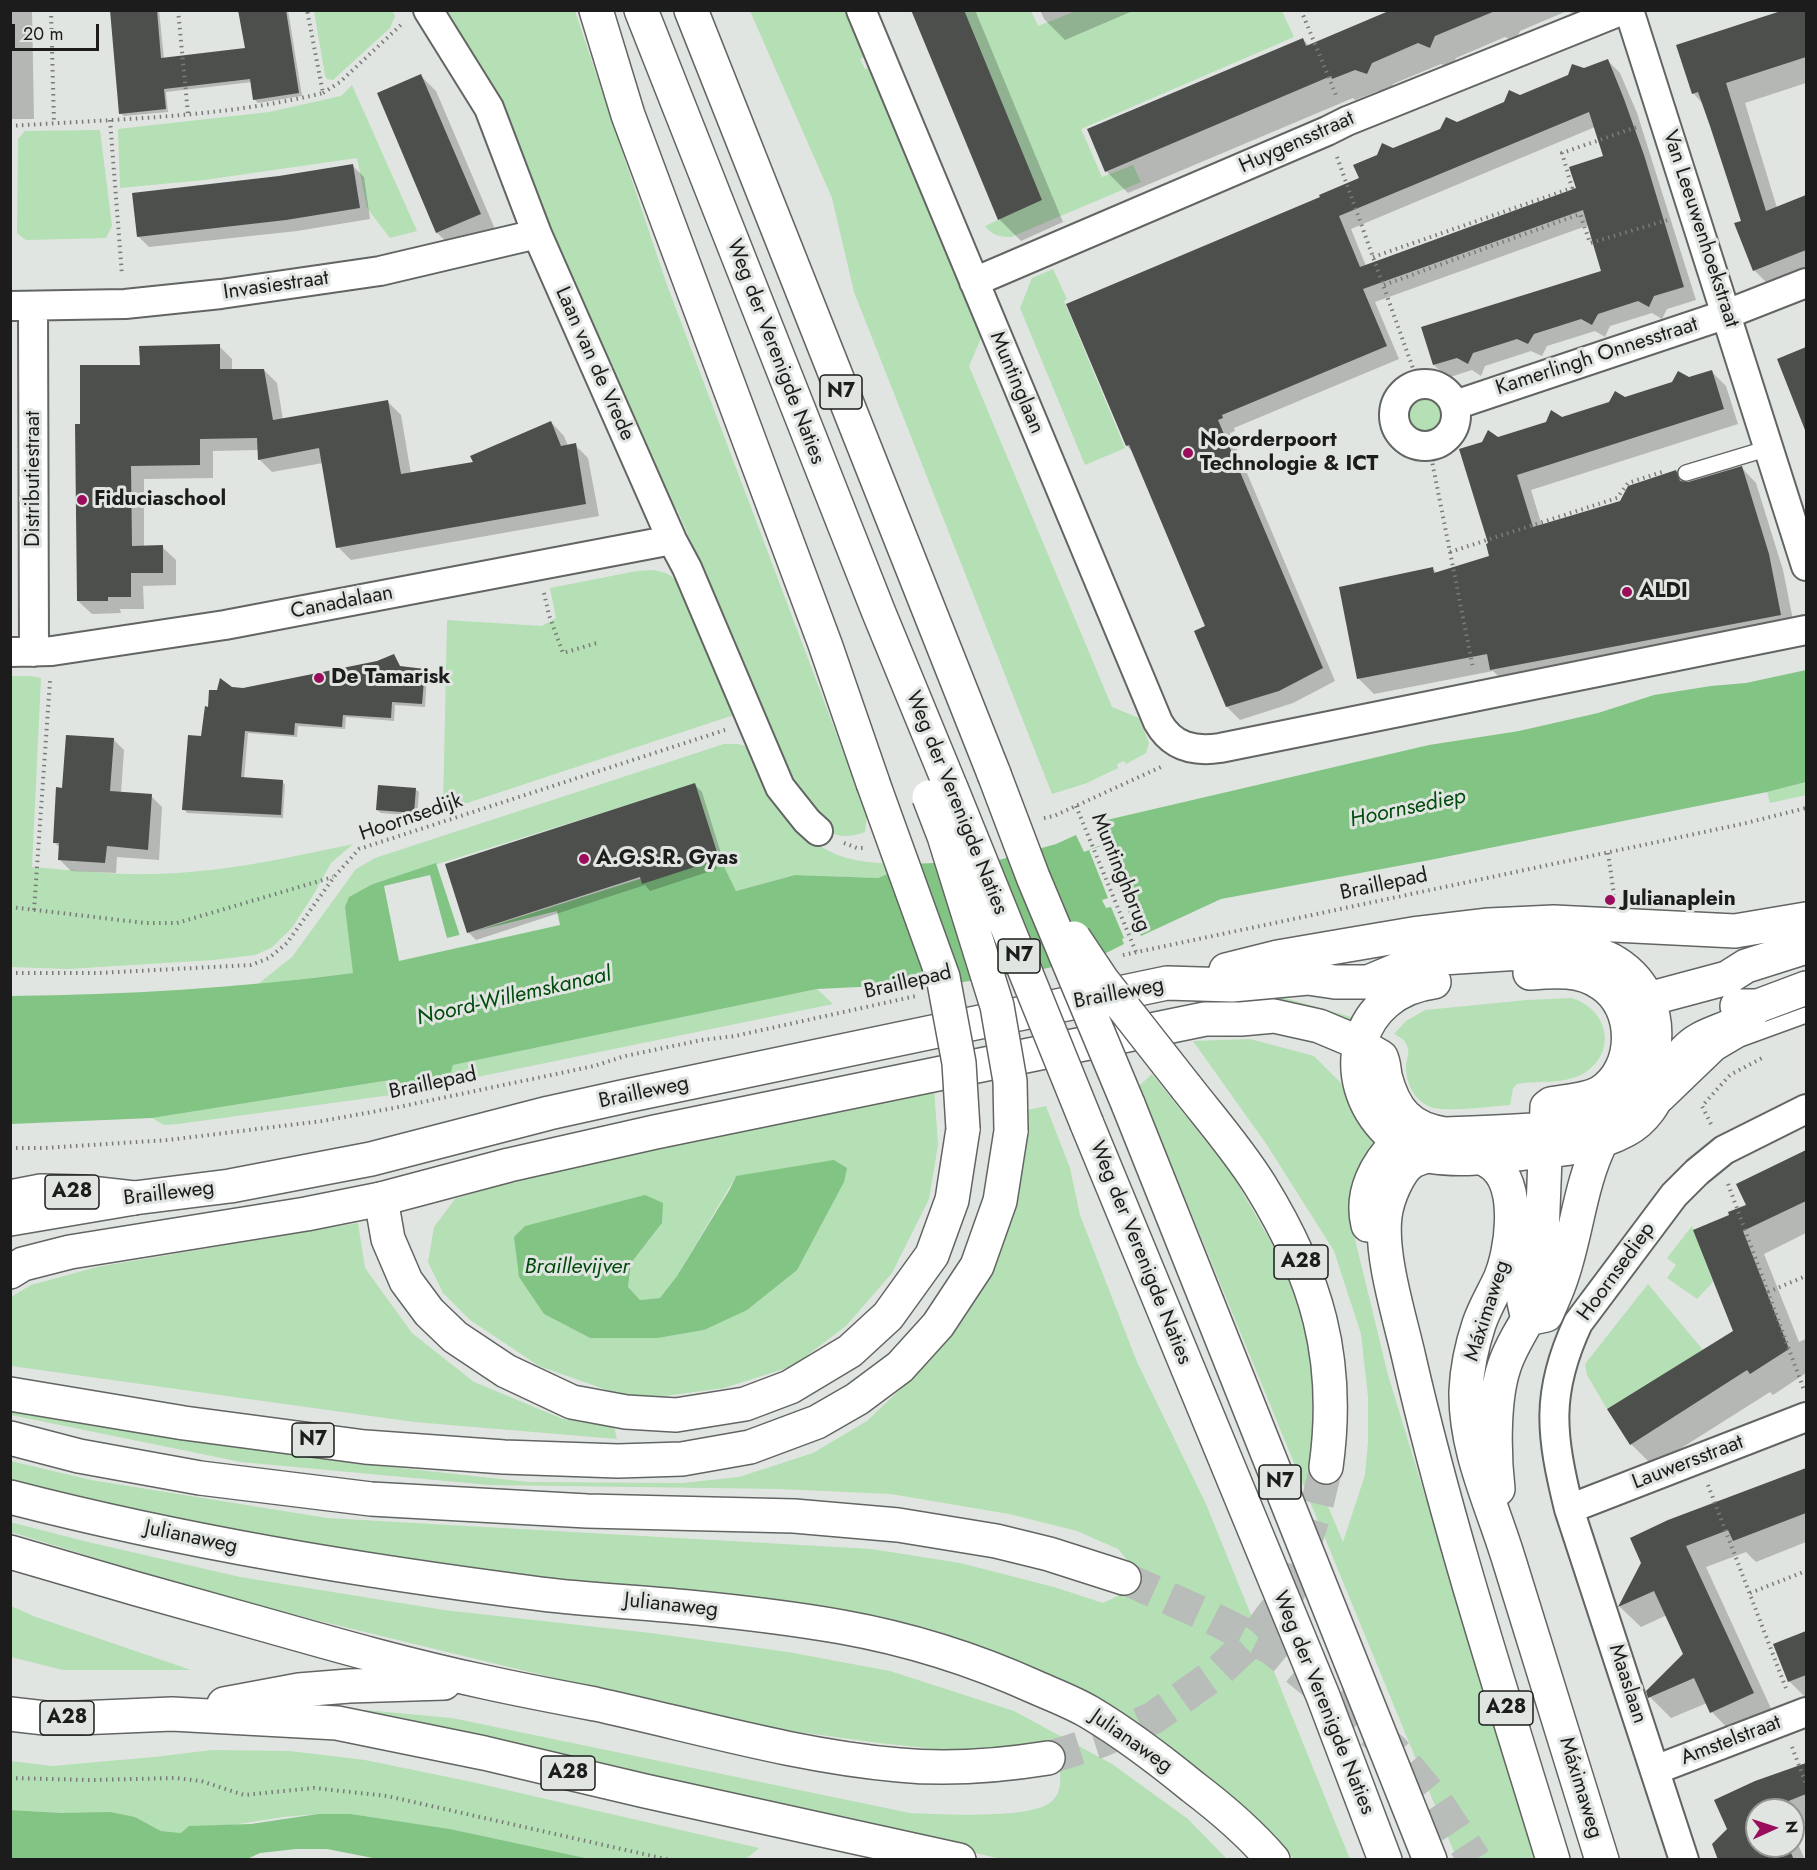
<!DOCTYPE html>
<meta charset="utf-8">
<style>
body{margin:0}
#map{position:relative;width:1817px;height:1870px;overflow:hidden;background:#e1e5e1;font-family:Jost,sans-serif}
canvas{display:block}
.frame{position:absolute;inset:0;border:12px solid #1b1c1b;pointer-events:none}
.north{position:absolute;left:1745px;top:1798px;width:60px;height:60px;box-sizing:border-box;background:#e1e5e1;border:2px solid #929592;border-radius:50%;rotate:87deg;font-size:16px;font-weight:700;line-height:24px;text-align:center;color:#1b1c1b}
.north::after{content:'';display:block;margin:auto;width:21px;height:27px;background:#9a0c5c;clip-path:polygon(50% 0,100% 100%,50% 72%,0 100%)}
.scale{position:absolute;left:12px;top:24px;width:87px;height:27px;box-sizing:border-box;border:3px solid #1b1c1b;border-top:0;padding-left:8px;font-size:18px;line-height:21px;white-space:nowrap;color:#1b1c1b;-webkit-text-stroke:4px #e1e5e1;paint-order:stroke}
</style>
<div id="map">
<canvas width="1817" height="1870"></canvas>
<div class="frame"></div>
<div class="north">N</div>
<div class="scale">20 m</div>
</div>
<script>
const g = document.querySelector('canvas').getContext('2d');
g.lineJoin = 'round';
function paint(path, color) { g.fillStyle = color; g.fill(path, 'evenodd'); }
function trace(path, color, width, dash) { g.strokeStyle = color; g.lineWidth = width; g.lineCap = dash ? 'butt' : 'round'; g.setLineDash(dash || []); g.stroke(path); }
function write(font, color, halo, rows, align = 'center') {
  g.font = font + ' Jost,sans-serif'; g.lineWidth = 6; g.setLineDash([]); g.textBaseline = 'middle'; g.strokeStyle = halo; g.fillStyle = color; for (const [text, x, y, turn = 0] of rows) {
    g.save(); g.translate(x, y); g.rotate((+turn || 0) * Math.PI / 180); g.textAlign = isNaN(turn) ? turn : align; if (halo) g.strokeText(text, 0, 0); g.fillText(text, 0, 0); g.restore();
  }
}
paint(new Path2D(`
 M314 11H392L395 16 390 28 333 80 327 79 325 75Z
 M441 11H575L667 285 867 815 865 832C836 843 824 830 805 810L677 509 670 511Z
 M750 11H846L866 56 860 59 865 69 872 67 982 336 969 366 1112 707 1139 718 1149 743 1146 753 1126 764 1124 761 1117 764 1118 768 1087 783 1052 794 854 292 832 198Z
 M962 11H1031L1038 26 1076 11H1282L1294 37 1081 129 1102 177 1133 165 1141 182 1011 237C999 237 992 235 985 226L1042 200Z
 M352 85 417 231 390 238 367 208 357 158 204 180 120 188 118 129 269 112 341 96Z
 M100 130 112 226 106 238 26 240 17 233 18 139 25 131Z
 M1053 269 1067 299 1064 301 1125 448 1085 465 1020 308 1032 278Z
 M1404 415a21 21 0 1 1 42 0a21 21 0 1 1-42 0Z
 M653 570 666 573 680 582 737 714 443 811 447 620 542 626 556 618 550 588 637 571Z
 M11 676H30L41 678 32 867C71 870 112 875 152 874 220 873 286 858 353 844L331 863 315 892 292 928 271 948 255 955 213 960 68 969 11 967Z
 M724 744H738L749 747C775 792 795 846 851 859 870 864 891 863 911 864L878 878 795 875 736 891 718 854 695 784 373 884 345 907 354 973 258 984 292 957 356 869 375 858Z
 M1806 782V795L1770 803 1767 792Z
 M817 989 833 1004 448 1083 453 1065Z
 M1251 998H1285L1355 1018 1350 1030 1195 1007V1001Z
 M1571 998C1607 1008 1618 1050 1586 1072 1567 1085 1539 1080 1517 1084L1513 1088 1510 1105C1490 1106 1454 1112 1434 1108 1415 1103 1405 1083 1406 1064 1407 1058 1410 1052 1407 1046 1405 1039 1399 1037 1394 1034L1406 1021 1425 1010 1527 1000Z
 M1250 1039 1314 1056 1342 1084 1378 1144 1351 1183 1352 1227 1388 1375 1433 1522 1456 1580 1542 1859H1457L1139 1086 1152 1074 1232 1174 1283 1263 1309 1341 1317 1414 1312 1468 1343 1542 1365 1475 1368 1442V1397L1361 1334 1334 1251 1267 1145 1193 1041Z
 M398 1079 406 1093 178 1124 164 1125 152 1118Z
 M934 1087 938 1145 929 1199 892 1273 846 1326 793 1366 724 1388 635 1400 539 1366 470 1320 443 1293 428 1262 434 1227 455 1199 559 1167ZM736 1176 704 1330 658 1338H590L544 1314 662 1223 631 1263 628 1287 640 1300 660 1298 677 1276Z
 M1046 1106 1070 1168 1080 1215 1137 1362 1206 1504 1350 1859H1294L1266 1828 1159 1737 1087 1693 964 1641 820 1613 550 1582 235 1533 69 1496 11 1481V1461L91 1480 327 1518 871 1549 960 1563 1054 1587 1103 1603 1116 1597 1125 1590 1129 1575 1128 1561 1118 1549 1077 1531 1009 1514 891 1494 779 1489 489 1485 241 1462 11 1415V1406L235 1445 382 1466 528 1482 683 1483 739 1477 813 1453 867 1421 930 1361 973 1301 1023 1111Z
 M358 1223 365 1268 412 1333 474 1382 563 1419 614 1427 617 1439 414 1422 11 1366V1297L31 1285 97 1267Z
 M1692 1226 1713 1282 1697 1299 1667 1278 1676 1265 1667 1258Z
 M1648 1284 1703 1350 1607 1409 1587 1375 1585 1364Z
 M10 1522 88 1542 240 1577 444 1610 651 1633 788 1652 890 1671 1014 1711 1112 1764 1188 1819 1227 1859H1001L921 1840 366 1717 365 1710 452 1718 910 1813C937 1814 1034 1820 1052 1801 1063 1791 1061 1775 1058 1762L879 1743 748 1725 229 1599 11 1532Z
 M11 1606 36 1617 191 1670H63L11 1657Z
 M212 1750 289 1751 365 1760 472 1782 759 1848 746 1859H590L450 1829 351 1814H317L283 1817 181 1833 161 1831 135 1817 11 1810 10 1761 52 1766 154 1757Z`), '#b5dfb4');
paint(new Path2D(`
 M1806 670V782L1767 792 1430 860 1221 899 1141 936 1139 932 1122 939 1124 944 1100 956 1039 970 963 982 817 989 453 1065 448 1083 406 1093 397 1079 152 1118 11 1124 10 996C125 995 239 988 353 973L345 907 349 897 373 884 436 863 460 936 718 854 736 891 795 875 878 878 911 864 999 860 1056 844 1076 835 1084 852 1106 843 1098 822 1429 745 1519 731 1598 713 1654 695 1711 686 1746 683Z
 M834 1160 847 1168 844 1182 797 1270 747 1310 704 1330 658 1338H590L544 1314 519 1277 514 1237 525 1226 645 1195 663 1203 662 1223 631 1263 628 1287 640 1300 660 1298 677 1276 730 1189 736 1176Z
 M10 1810 63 1813 110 1812 135 1817 161 1831 181 1833 189 1826 251 1824 318 1814H351L450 1829 590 1859 383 1860 327 1849H296L260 1853 245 1860 11 1859Z`), '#82c483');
paint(new Path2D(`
 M1101 846 1120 893 1125 892 1129 900 1124 902 1137 933 1124 938 1111 907 1106 908 1102 900 1108 898 1089 850Z
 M430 875 447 938 557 911 560 925 399 961 384 886Z`), '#e1e5e1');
paint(new Path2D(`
 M10 10H32L34 119H10Z
 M111 10H159L164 59 246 49 240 10H288L302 96 258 103 254 99 252 82 166 92 168 112 124 116 120 113Z
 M913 10H975L1063 222 1021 241 999 219Z
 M1040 10H1135L1065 40 1044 19Z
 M1394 10H1580L1577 15 1567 11 1520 31 1515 42 1505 37 1456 58 1452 68 1441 64 1393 84 1389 95 1378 91 1355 100 1353 98 1128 193 1106 171 1303 39 1309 46Z
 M1786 10H1806V83L1745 103 1777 208 1806 196V277L1774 290 1754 270 1742 222 1703 104 1693 93Z
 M1607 60 1620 73 1637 113 1696 300 1667 309 1662 319 1652 313 1610 326 1605 337 1595 331 1547 346 1542 356 1531 351 1485 366 1481 376 1472 370 1447 378 1434 365 1423 328 1603 272 1589 225 1375 302 1399 359 1234 428 1235 431 1230 433 1335 681 1293 703 1240 720 1227 707 1207 627 1134 453 1127 446 1322 198 1361 179 1393 150ZM1595 127 1605 157 1578 189 1366 266 1351 229Z
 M421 76 436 91 495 229 452 247 437 233Z
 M353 166 364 177 370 219 297 231 149 247 138 236Z
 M219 346 232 359V371L264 370 277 383 283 420 387 401 401 415 411 474 475 463 551 422 564 436 568 446 575 445 588 458 599 516 351 560 338 547 323 463 272 472 259 459V450L213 451V478L144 479V547H162L176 560V585L143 586 144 609H120L121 613 92 614 78 601 82 426 141 366Z
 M1806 348V413L1798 405 1779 359Z
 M1711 371 1726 386 1738 424 1531 490 1542 526 1621 502 1676 472 1688 484 1742 468 1756 483 1783 570 1795 630 1507 684 1493 671 1374 694 1359 679 1433 569 1437 573 1491 557 1490 544 1498 438Z
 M394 655 401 668 424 671 427 674 425 707 395 705 394 721 346 717 345 729 298 726 297 737 248 733 244 779 282 781 285 785 283 818 187 813 184 809 209 708 231 689H244L378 662Z
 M113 739 124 750 121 793 151 796 162 807 159 860 117 857 116 873 71 871 60 860 61 849 54 842Z
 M695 785 702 792 723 860 714 862 717 869 650 891 645 885 476 940 468 932Z
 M415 789 419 792 417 816 381 813 377 810Z
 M1806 1152V1233L1764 1254 1799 1342 1806 1339V1373L1773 1395 1770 1392 1653 1466 1631 1444 1735 1332 1731 1216 1748 1206 1738 1185Z
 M1806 1470V1542L1756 1562 1746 1552 1706 1567 1774 1715 1733 1734 1712 1712 1707 1703 1671 1718 1650 1697 1685 1654 1667 1615 1641 1627 1620 1607 1643 1563 1759 1488Z
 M1806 1632V1698L1789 1681 1775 1644Z
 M1806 1763V1823L1793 1829V1810H1757V1846H1793V1833L1805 1860H1719L1729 1830 1755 1783Z`), '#0003');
paint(new Path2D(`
 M110 10H157L161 58 245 48 238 10H286L299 93 253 100 250 79 164 89 166 109 119 114Z
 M911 10H964L1042 200 998 220Z
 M1391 10 1495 11 1435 36 1430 48 1418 43 1372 63 1367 74 1355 70 1332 79 1331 76 1105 172 1087 129 1303 38 1306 46Z
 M1784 10H1806V57L1726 83 1766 211 1806 195V250L1753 271 1734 223 1741 221 1710 126 1698 92 1692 94 1676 45Z
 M1608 59 1624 99 1644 155 1684 287 1654 296 1649 307 1638 301 1598 314 1592 325 1581 319 1534 334 1528 344 1517 339 1473 353 1468 364 1457 358 1433 365 1421 327 1601 271 1583 210 1363 289 1387 346 1222 415 1223 418 1218 420 1323 668 1279 691 1226 707 1194 631 1205 626 1129 445 1126 446 1066 304 1320 197 1319 195 1359 178 1353 165 1377 155 1382 143 1393 148 1440 129 1446 117 1457 122 1504 102 1509 90 1520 95 1568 75 1572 64 1584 68ZM1589 112 1603 156 1569 167 1576 188 1360 267 1339 216Z
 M421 74 481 214 436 233 377 93Z
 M353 164 360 208 286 220 137 237 132 193 279 176Z
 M220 344V369H264L273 420 388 400 401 474 473 462 470 456 551 421 561 446 576 443 586 504 336 548 319 448 258 460 257 438 200 439V465L131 466 132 546 163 545V573H131V597H108V601H77L75 424H80V365H140L139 346Z
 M1806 347V430H1805L1777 359Z
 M1712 370 1724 409 1517 475 1533 527 1620 501 1628 486 1676 470 1680 481 1688 482 1742 466 1769 554 1781 615 1490 670 1487 654 1357 679 1339 587 1433 567 1434 573 1489 556 1486 544 1488 543 1459 449 1482 442 1488 430 1498 437 1546 422 1551 410 1562 417 1609 402 1615 391 1625 397 1672 382 1678 371 1689 377Z
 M394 654 400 666 425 669 422 704 392 702 391 718 343 715 342 727 295 723 294 735 245 731 241 777 283 780 281 815 182 810 188 735 201 736 205 706 208 707 209 690H217L220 678 232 687 243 688 377 661Z
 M66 735 114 738 110 791 152 794 148 850 107 846 105 863 58 860 59 843H53L56 787 62 788Z
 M695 783 717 852 708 855 710 862 642 884 640 877 467 933 445 864Z
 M378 785 416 788 414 813 376 810Z
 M1806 1150V1201L1743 1231 1789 1349 1750 1374 1747 1370 1630 1445 1607 1409 1733 1331 1693 1230 1729 1215 1728 1212 1746 1205 1736 1184Z
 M1806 1468V1513L1733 1541 1728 1530 1686 1546 1754 1693 1710 1713 1694 1678 1648 1698 1646 1691 1683 1654 1654 1591 1618 1607 1641 1563 1630 1538 1668 1520Z
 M1806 1631V1675L1788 1682 1773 1644Z
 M1806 1763V1794L1771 1808 1772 1810H1757V1846H1788L1794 1860H1718L1712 1844 1727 1829 1714 1800 1755 1781Z`), '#4c4f4c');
trace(new Path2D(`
 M1124 1578 1206 1615 1271 1648 1342 1706 1393 1750 1436 1801 1475 1860
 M1048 1758 1101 1741 1153 1718 1218 1672 1257 1635 1289 1592 1315 1513 1326 1467`), '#b9bdb9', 33, [33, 16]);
const lane = new Path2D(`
 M1686 473 1769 448
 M1665 1103 1718 1052 1740 1039 1806 1015`);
const street = new Path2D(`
 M428 10 489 108 537 234 672 540 687 568 780 787 807 821 818 831
 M861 10 1158 722C1172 747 1194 752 1220 748L1806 630
 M1629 10 1806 566
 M974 282 1327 131 1347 121 1623 10
 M10 306 125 304 221 294 380 271 537 234
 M33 306 34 652
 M1394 415a31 31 0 1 1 62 0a31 31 0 1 1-62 0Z
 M1455 405 1727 314 1806 283
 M10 652 52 651 225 625 672 540
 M1569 1509 1806 1417
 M1655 1770 1806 1712
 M1684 1860 1569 1509C1551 1435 1545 1394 1578 1323L1674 1195 1697 1172 1724 1150 1806 1109`);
const secondary = new Path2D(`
 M1226 970 1278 957 1348 945 1413 934 1489 925 1554 922 1735 931 1806 919
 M1434 982C1356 992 1333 1078 1388 1132 1395 1139 1403 1147 1412 1151 1441 1164 1494 1157 1525 1153 1560 1150 1595 1147 1626 1130 1658 1113 1663 1075 1685 1051 1700 1034 1722 1032 1740 1021 1747 1017 1752 1011 1758 1006
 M1625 998 1656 997 1727 978 1746 966 1806 947
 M1737 1006H1758L1806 988
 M1481 1157C1486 1160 1492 1163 1496 1167 1520 1190 1512 1251 1500 1279 1493 1294 1484 1309 1479 1324 1472 1345 1467 1369 1466 1391 1465 1450 1491 1502 1508 1557 1540 1658 1571 1759 1602 1860
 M10 1219 134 1198 230 1186 371 1159 549 1113 626 1096 1167 983 1232 985 1308 978 1335 982H1368L1416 962 1442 958 1568 950C1584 952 1603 954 1616 963 1677 1002 1662 1092 1599 1120 1579 1129 1554 1129 1532 1130 1503 1132 1474 1133 1445 1134 1409 1129 1394 1110 1385 1076 1384 1069 1384 1063 1381 1057L1350 1039 1319 1026 1274 1016 1241 1019H1205L655 1132 509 1165 381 1199 306 1214 70 1252 23 1264 10 1272
 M1532 1318 1546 1315C1552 1302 1558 1289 1562 1276 1577 1232 1580 1184 1601 1142
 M1528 1320 1524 1302 1537 1259 1542 1234 1547 1107 1551 1104C1566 1101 1588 1100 1601 1092 1637 1069 1638 1008 1602 984 1581 969 1555 971 1530 973
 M1498 1489C1494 1455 1493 1400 1504 1367 1510 1347 1528 1319 1539 1301`);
const highway = new Path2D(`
 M596 10 628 115 825 644 873 783
 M641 10 879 613 951 788
 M691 10 994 774
 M1186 1087C1211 1119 1239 1151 1260 1185 1317 1277 1341 1359 1326 1467
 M1128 1104 1430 1860
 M1087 1124 1323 1696 1385 1860
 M1426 1156C1422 1158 1417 1159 1413 1161 1398 1170 1387 1200 1385 1216 1380 1256 1400 1318 1409 1358 1448 1528 1502 1693 1553 1860
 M10 1197 41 1191 81 1192 134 1198
 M381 1199 388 1239 406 1281 429 1312 455 1337 506 1371 572 1402 626 1412 676 1415 745 1404 790 1387 850 1351 888 1316 932 1255 952 1200 963 1129
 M1368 1225C1360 1193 1376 1164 1398 1142
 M10 1394 184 1423 365 1447 504 1457 618 1461 682 1459 750 1447 817 1422 857 1399 900 1367 938 1325 977 1266 1000 1201 1011 1131
 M10 1438 79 1456 200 1478 371 1499 587 1511 794 1516 898 1525 996 1541 1049 1554 1124 1578
 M10 1497C184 1542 362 1571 541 1594 589 1600 639 1602 688 1607 739 1612 791 1618 842 1627 909 1639 973 1659 1035 1687 1053 1695 1072 1702 1089 1712 1126 1734 1160 1760 1193 1787 1222 1809 1249 1832 1273 1860
 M10 1552C94 1577 178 1601 262 1624 336 1645 410 1666 485 1682 521 1690 558 1697 595 1704 696 1726 796 1756 899 1765 949 1770 998 1766 1048 1758
 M224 1704 299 1690 349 1686 444 1683
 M10 1714 45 1718H78L172 1714 337 1723 484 1753 645 1791 959 1860`);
trace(lane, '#626562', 18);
trace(street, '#626562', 32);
trace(secondary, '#626562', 36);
trace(highway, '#626562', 36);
trace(new Path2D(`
 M51 10 54 123
 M178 10 188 114
 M1301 10 1336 95
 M323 93 340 82 403 23
 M110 120 122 275
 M10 126C114 119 221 118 323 93L307 10
 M1337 157 1419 385
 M1373 257 1572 188 1562 153 1637 127
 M1384 285 1580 214 1590 243 1668 220
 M1429 446 1473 668
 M1450 552 1617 498 1628 483 1665 471
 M544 593 549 615 563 653 597 643
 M1076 806 1136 952
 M1044 818 1054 816 1161 767
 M844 843 857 848H866
 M1608 853 1614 895
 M10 907 145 923H177L333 877
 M34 910 50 681
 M1123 955 1742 824 1806 808
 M10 973H99L251 965 269 958 287 943 334 877 359 849 725 730
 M1711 1124 1702 1106 1730 1075 1764 1057
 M10 1148H44L168 1140 322 1121 394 1108 594 1066 625 1056 702 1040 735 1036 916 996
 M1728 1184 1804 1390
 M1768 1292 1806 1276
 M1708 1485 1787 1691
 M1750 1593 1806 1571
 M1792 1747 1806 1784
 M10 1778 91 1780 176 1778 201 1781 244 1795 314 1788 387 1796 670 1860`), '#797b79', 4, [1.5, 4.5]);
trace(lane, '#fff', 15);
trace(street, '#fff', 28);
trace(secondary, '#fff', 33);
trace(highway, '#fff', 33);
const highwayBridge = new Path2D(`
 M994 774 1033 877 1128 1104
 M873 783 943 977 959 1063 963 1129
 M951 788 1087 1124
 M929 797 944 836 997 1006 1010 1081 1011 1131
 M1074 938 1102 980 1186 1087`);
trace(highwayBridge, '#626562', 36, []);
trace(highwayBridge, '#fff', 33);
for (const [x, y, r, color] of [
 [1188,453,6,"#9a0c5c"],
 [82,500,6,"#9a0c5c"],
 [1627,592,6,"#9a0c5c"],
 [319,678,6,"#9a0c5c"],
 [584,859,6,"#9a0c5c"],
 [1610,900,6,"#9a0c5c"]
]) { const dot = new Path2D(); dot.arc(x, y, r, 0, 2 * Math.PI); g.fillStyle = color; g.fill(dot); trace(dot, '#e1e5e1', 2); }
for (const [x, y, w] of [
 [841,392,42],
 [1019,956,42],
 [72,1192,54],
 [1301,1262,54],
 [313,1440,42],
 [1280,1482,42],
 [1506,1708,54],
 [67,1718,54],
 [568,1773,54]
]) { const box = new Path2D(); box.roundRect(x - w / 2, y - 17, w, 34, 4.5); g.fillStyle = '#e1e5e1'; g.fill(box); trace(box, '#1b1c1b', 1.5); }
write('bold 20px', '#1b1c1b', null, [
 ["N7",841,392],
 ["N7",1019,956],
 ["A28",72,1192],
 ["A28",1301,1262],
 ["N7",313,1440],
 ["N7",1280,1482],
 ["A28",1506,1708],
 ["A28",67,1718],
 ["A28",568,1773]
]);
write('21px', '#1b1c1b', '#e1e5e1', [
 ["Huygensstraat",1297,143,-24],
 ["Van Leeuwenhoekstraat",1700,229,72],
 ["Invasiestraat",276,286,-8],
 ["Weg der Verenigde Naties",775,352,69],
 ["Kamerlingh Onnesstraat",1597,357,-18],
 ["Laan van de Vrede",594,364,66],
 ["Muntinglaan",1016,383,67],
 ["Distributiestraat",34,479,-90],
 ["Canadalaan",342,603,-11],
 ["Weg der Verenigde Naties",956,803,68],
 ["Hoornsedijk",411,818,-19],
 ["Muntinghbrug",1120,873,68],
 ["Braillepad",1384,885,-12],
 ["Braillepad",908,983,-13],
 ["Brailleweg",1119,994,-11],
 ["Braillepad",433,1084,-12],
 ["Brailleweg",644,1093,-12],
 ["Brailleweg",169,1194,-7],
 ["Weg der Verenigde Naties",1140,1253,68],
 ["Hoornsediep",1617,1272,-54],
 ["Máximaweg",1488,1311,-72],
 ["Lauwersstraat",1688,1463,-21],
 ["Julianaweg",191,1538,12],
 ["Julianaweg",671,1606,6],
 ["Maaslaan",1627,1684,72],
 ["Weg der Verenigde Naties",1323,1703,68],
 ["Amstelstraat",1731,1741,-21],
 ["Julianaweg",1131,1742,35],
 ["Máximaweg",1580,1788,73]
]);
write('bold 21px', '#1b1c1b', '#e1e5e1', [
 ["Noorderpoort",1200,441],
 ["Technologie & ICT",1200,465],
 ["Fiduciaschool",94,500],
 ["ALDI",1639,592],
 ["De Tamarisk",331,678],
 ["A.G.S.R. Gyas",596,859],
 ["Julianaplein",1622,900]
], 'left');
write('italic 22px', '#004b0c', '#e1e5e1', [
 ["Hoornsediep",1408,809,-12],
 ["Noord-Willemskanaal",514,997,-13],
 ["Braillevijver",577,1268]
]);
</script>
